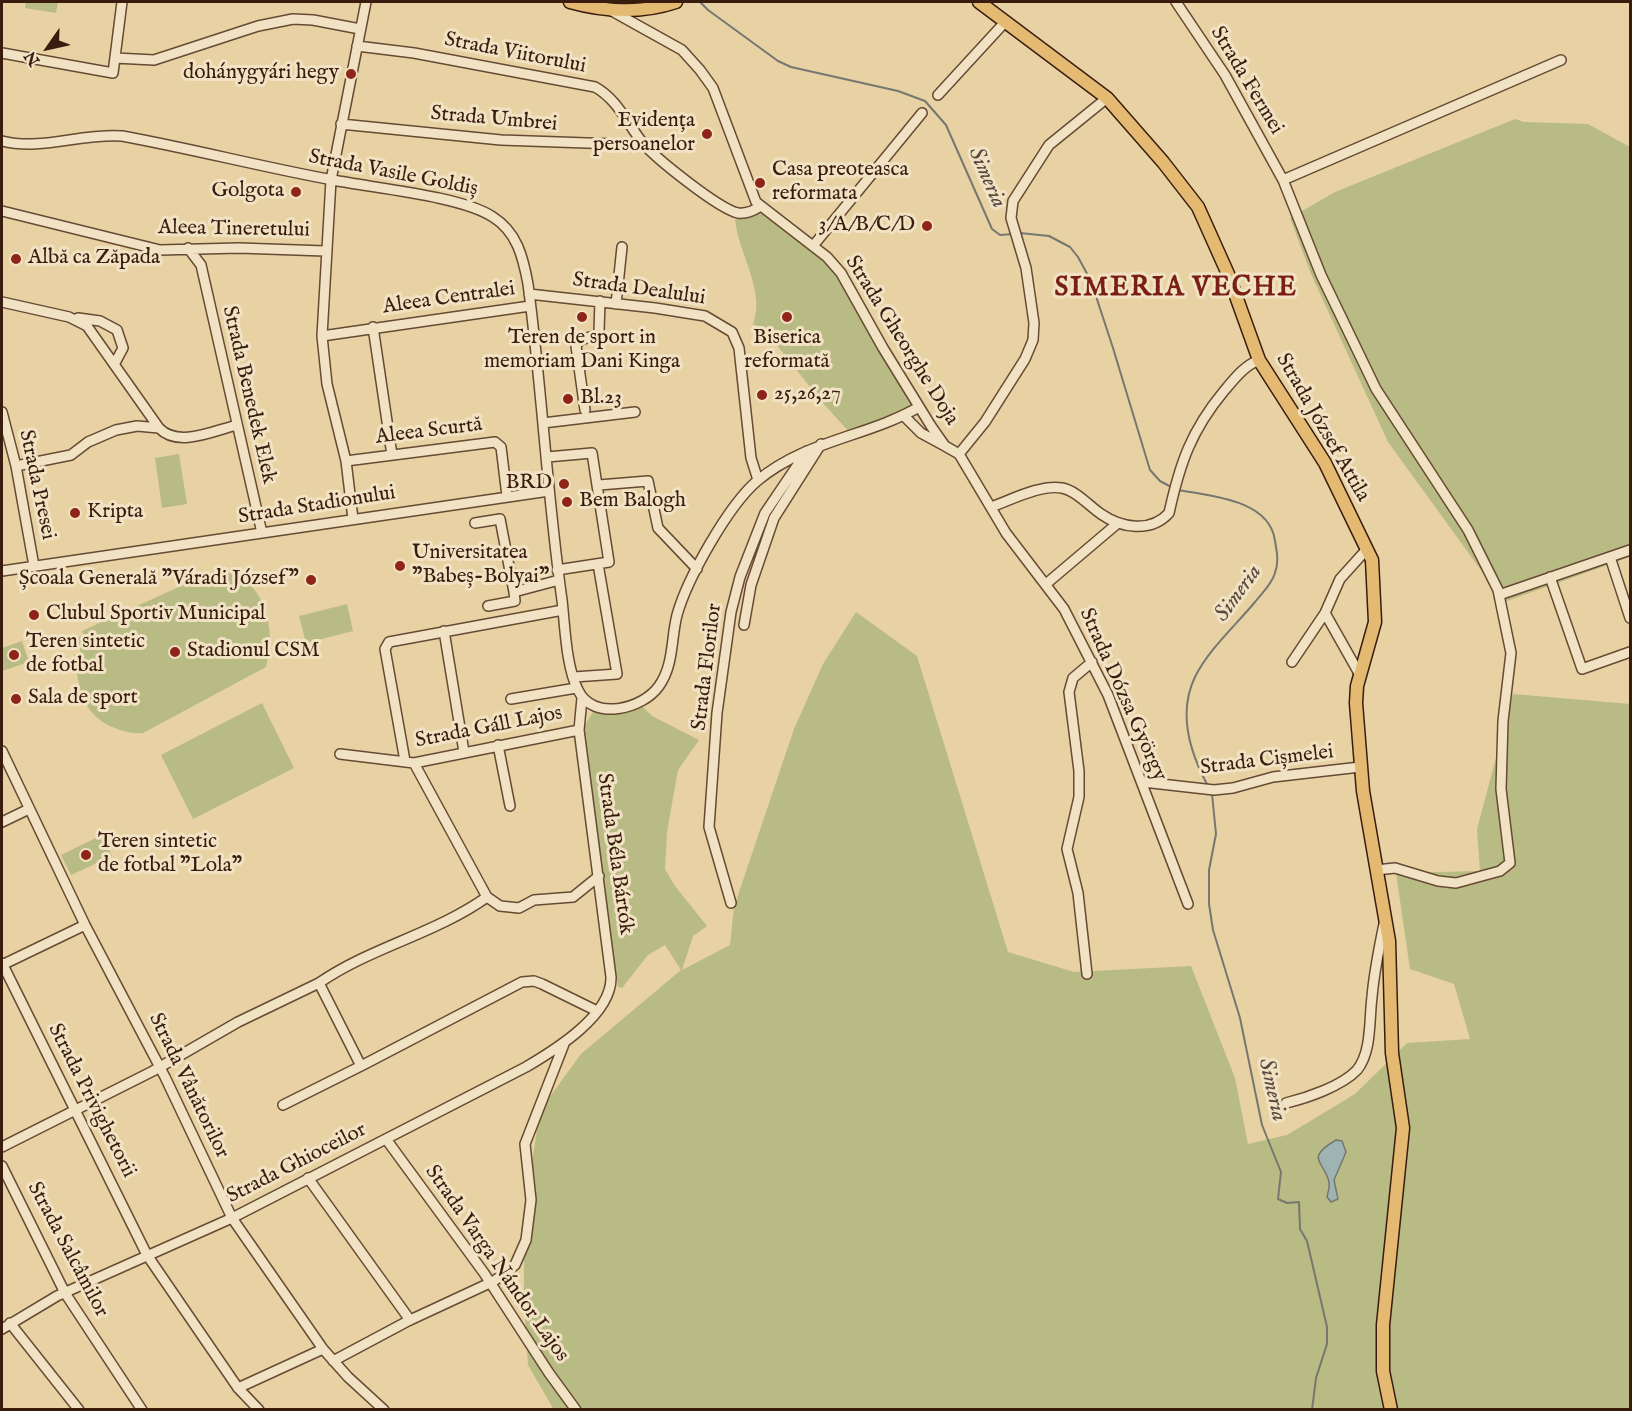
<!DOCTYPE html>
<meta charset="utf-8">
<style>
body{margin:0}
#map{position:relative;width:1632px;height:1411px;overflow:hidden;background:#e8d2a3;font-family:"IM FELL English",serif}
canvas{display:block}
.frame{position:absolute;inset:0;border:3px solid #3a1c0f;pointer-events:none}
.north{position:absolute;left:18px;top:18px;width:60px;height:60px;-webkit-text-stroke:4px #f0e2c3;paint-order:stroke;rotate:236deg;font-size:16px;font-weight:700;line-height:24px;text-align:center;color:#3a1c0f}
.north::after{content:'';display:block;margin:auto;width:21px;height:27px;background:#3a1c0f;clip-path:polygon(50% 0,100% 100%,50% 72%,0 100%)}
</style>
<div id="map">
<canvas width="1632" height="1411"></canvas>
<div class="frame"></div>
<div class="north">N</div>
</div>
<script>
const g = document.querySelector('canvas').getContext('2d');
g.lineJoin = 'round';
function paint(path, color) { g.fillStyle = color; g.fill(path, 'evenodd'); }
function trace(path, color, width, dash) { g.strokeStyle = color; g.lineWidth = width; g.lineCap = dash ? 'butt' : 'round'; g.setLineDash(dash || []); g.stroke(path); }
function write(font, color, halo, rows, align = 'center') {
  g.font = font + ' "IM FELL English",serif'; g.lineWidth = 6; g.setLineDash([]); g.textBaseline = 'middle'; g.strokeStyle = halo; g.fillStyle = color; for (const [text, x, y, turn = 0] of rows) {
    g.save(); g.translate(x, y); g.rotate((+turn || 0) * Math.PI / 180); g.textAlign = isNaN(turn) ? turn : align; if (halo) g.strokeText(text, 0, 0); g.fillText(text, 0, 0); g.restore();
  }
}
paint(new Path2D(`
 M26 2H58L56 13 25 8Z
 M1515 119 1524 122 1588 124 1630 147V557L1504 602 1388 442 1311 274 1290 218 1335 192Z
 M759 207 827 257 919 407 850 433 822 402 764 329 753 324C767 289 734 248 735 213Z
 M179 454 187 504 162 508 155 458Z
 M214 571C264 571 278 628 266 667L143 733C134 734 124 732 115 728 81 715 79 687 74 655L81 654 77 637 84 636 82 631Z
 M347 604 353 631 306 643 299 616Z
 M856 612 917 656 1008 952 1074 972 1191 966 1235 1078 1248 1144 1287 1135 1355 1094 1407 1043 1470 1039 1454 984 1410 969 1396 873 1480 871 1477 829 1513 694 1630 704V1409L554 1410 528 1365 524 1303V1216L540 1110 581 1054 681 970 665 945 648 955 622 988 618 987 583 728 596 707 639 703 652 716 699 740 678 770 667 832 665 869 675 886 707 926 693 936 682 970 730 945 734 907 794 729 823 664Z
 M22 641 29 662 2 671V648Z
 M262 703 294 768 193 819 161 755Z
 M102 835 112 856 71 875 61 855Z`), '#b8bb84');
const water = new Path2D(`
 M1336 1140 1342 1141 1346 1152 1334 1180 1338 1199 1331 1202 1327 1197C1328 1193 1330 1186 1329 1182 1324 1160 1304 1159 1336 1140Z`);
paint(water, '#9eb4b3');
trace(water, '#767771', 1.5);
trace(new Path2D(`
 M700 2 708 10 778 61 791 67 898 91 925 101 946 125 992 229 1000 235 1014 234
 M1020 233 1049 236 1070 247 1078 257 1091 281 1113 348 1150 470 1160 481 1173 488
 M1178 490C1212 496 1270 500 1275 541 1277 553 1279 561 1275 573 1272 584 1262 593 1255 602 1235 626 1209 649 1195 677 1177 714 1190 753 1208 786
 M1212 794 1216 834 1209 870V904L1213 930 1240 1018 1262 1125 1281 1172 1278 1199 1287 1203 1299 1202 1300 1229 1307 1241 1327 1327V1344L1316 1378 1312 1410
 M1630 1410V1409`), '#767771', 2);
const minor = new Path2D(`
 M1176 2 1225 75 1283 180 1321 275 1376 389 1468 530 1498 590 1511 653 1503 721 1501 789 1510 863 1500 871 1456 883 1438 881 1395 868 1376 870
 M612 11 682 50 700 70 713 88 756 202 827 257 841 273 883 348 931 426 945 446 959 454 1006 533 1064 609 1108 695 1188 904
 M357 46 414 53 595 87C617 99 627 123 642 142 655 158 719 209 738 213 746 214 753 211 759 207
 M2 53 113 73 122 2
 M115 58 154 60 258 26 293 19 313 20 360 29
 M938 95 1006 21
 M341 124 501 140 644 145
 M2 141C42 151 81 133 122 136 193 149 262 167 333 180 373 188 462 196 493 217 517 232 523 257 528 284 542 389 547 495 562 600 565 626 566 667 578 690 593 722 643 709 659 686 674 665 671 638 677 615 687 579 728 506 757 481 806 440 867 437 919 407
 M1283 180 1561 60
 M2 211 160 250 239 248 325 251
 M813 246 922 113
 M188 248 201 265 262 533
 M529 294 655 308 705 316 732 332 739 348 751 458 758 480
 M2 302 69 317 87 326 159 428C178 448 213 431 237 425
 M616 304 622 247
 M78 318 100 321 117 330 123 348 115 363
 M373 327 392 455
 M322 336 530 306
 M585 410 576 346 580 340 597 335 599 331 600 301
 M2 412 16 466 34 566
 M904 416 921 433 945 446
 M543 423 635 412
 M959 454 985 422 1025 359 1033 340 1034 323 1026 268 1011 218 1013 201 1049 145 1107 98
 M547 457 592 453 609 562 557 570
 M346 461 495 442 501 447 507 496
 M16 466 71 455 88 442 116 430 137 426 159 428
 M599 485 648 481 658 528 697 569
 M991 507C1011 500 1041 484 1062 488 1077 491 1089 506 1101 514 1121 528 1151 533 1169 513 1180 463 1191 431 1224 391 1235 378 1244 366 1259 360
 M353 519 346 461 327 384 322 336 331 180 366 2
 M475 523 500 519 514 592 559 580
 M1610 557 1630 618
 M2 571 549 491
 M1550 577 1582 669 1630 652
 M1046 584 1118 523
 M1499 595 1630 550
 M488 606 515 601 514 592
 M1325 613 1360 675
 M744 625 751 585 774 518 821 444
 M444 631 464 752
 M1292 662 1325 613 1340 579 1367 549
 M574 677 617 674 598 564
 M511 699 576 688
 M498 745 510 806
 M2 751 85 925 165 1077 232 1218 323 1349 348 1377 384 1410
 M340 754 414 763 579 730
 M405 761 385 649 389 642 563 610
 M414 763 487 897
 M1143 782 1214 790 1233 788 1273 777 1360 767
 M2 822 29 809
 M731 903 709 827 717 713 731 612 740 577 765 513 807 451
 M2 963 147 1255 238 1388 259 1410
 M2 965 85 925
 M1087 974 1078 893 1067 849 1079 797V771L1069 692 1073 678 1092 662
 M319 983C371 947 435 934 487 897L500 906 519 908 534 900 573 897 599 876
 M361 1066 522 982 534 981 542 984 597 1011
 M1286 1103C1307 1098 1342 1086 1357 1070 1372 1052 1369 1019 1372 997 1374 973 1379 948 1384 924
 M386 1139 484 1273 549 1373 576 1410
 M2 1147 153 1071 238 1022 319 983 361 1066 283 1105
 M2 1166 65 1293 142 1410
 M308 1178 410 1320
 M10 1323 79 1410
 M2 1329 57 1296 232 1218 526 1067C555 1050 612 1015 611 977L579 730 582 698
 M333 1361 408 1321 494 1281 515 1265 526 1240 531 1200 525 1144 564 1044
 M238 1388 323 1349`);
const major = new Path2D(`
 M570 2C606 12 640 14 676 2
 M979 2 1107 98 1163 162 1198 207 1228 274 1259 360 1325 463 1372 560 1375 622 1357 686 1356 703 1363 791 1389 941 1392 1053 1403 1128 1383 1325V1371L1391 1410`);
trace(minor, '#664a34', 12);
trace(major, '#3a1c0f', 15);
trace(minor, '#f0e2c3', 9);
trace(major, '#e4b972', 12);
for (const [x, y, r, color] of [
 [351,74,6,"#8f2418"],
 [707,134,6,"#8f2418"],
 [760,183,6,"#8f2418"],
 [296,192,6,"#8f2418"],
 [927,226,6,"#8f2418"],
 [16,259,6,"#8f2418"],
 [582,317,6,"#8f2418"],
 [787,317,6,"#8f2418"],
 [762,395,6,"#8f2418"],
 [568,399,6,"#8f2418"],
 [564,484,6,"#8f2418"],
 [567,502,6,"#8f2418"],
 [75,513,6,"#8f2418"],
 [400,566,6,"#8f2418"],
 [311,580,6,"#8f2418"],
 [34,615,6,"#8f2418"],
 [175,652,6,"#8f2418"],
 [14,655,6,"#8f2418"],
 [16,699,6,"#8f2418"],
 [86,855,6,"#8f2418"]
]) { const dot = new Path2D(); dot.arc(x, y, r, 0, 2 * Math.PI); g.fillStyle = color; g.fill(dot); trace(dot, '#f0e2c3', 2); }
write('21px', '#3a1c0f', '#f0e2c3', [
 ["Strada Viitorului",515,54,11],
 ["Strada Fermei",1246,81,59],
 ["Strada Umbrei",494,120,5],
 ["Strada Vasile Goldiș",393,174,11],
 ["Aleea Tineretului",234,230,1],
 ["Strada Dealului",639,290,8],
 ["Aleea Centralei",449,299,-8],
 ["Strada Gheorghe Doja",901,341,58],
 ["Strada Benedek Elek",248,395,77],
 ["Strada József Attila",1322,428,60],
 ["Aleea Scurtă",429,432,-7],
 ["Strada Presei",36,485,78],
 ["Strada Stadionului",317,506,-9],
 ["Strada Florilor",708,667,-83],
 ["Strada Dózsa György",1122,695,66],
 ["Strada Gáll Lajos",489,728,-11],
 ["Strada Cișmelei",1267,761,-7],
 ["Strada Béla Bártók",614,854,82],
 ["Strada Vânătorilor",188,1086,64],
 ["Strada Privighetorii",91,1101,63],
 ["Strada Ghioceilor",297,1164,-27],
 ["Strada Salcâmilor",67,1250,62],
 ["Strada Varga Nándor Lajos",496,1264,55]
]);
write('21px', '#3a1c0f', '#f0e2c3', [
 ["dohánygyári hegy",339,74,"right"],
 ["Evidența",695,122,"right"],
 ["persoanelor",695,146,"right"],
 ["Casa preoteasca",772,171],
 ["reformata",772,195],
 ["Golgota",284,192,"right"],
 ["3/A/B/C/D",915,226,"right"],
 ["Albă ca Zăpada",28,259],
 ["Teren de sport in",582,339,"center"],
 ["memoriam Dani Kinga",582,363,"center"],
 ["Biserica",787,339,"center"],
 ["reformată",787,363,"center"],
 ["25,26,27",774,395],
 ["Bl.23",580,399],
 ["BRD",552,484,"right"],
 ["Bem Balogh",579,502],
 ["Kripta",87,513],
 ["Universitatea",412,554],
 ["\"Babeș-Bolyai\"",412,578],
 ["Școala Generală \"Váradi József\"",299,580,"right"],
 ["Clubul Sportiv Municipal",46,615],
 ["Teren sintetic",26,643],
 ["de fotbal",26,667],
 ["Stadionul CSM",187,652],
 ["Sala de sport",28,699],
 ["Teren sintetic",98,843],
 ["de fotbal \"Lola\"",98,867]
], 'left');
write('italic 22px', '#584a40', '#f0e2c3', [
 ["Simeria",986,178,66],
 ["Simeria",1239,594,-54],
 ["Simeria",1271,1090,77]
]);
g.letterSpacing = '1.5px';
write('bold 27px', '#7a1f14', '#f0e2c3', [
 ["SIMERIA VECHE",1176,289]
]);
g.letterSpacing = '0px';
</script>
